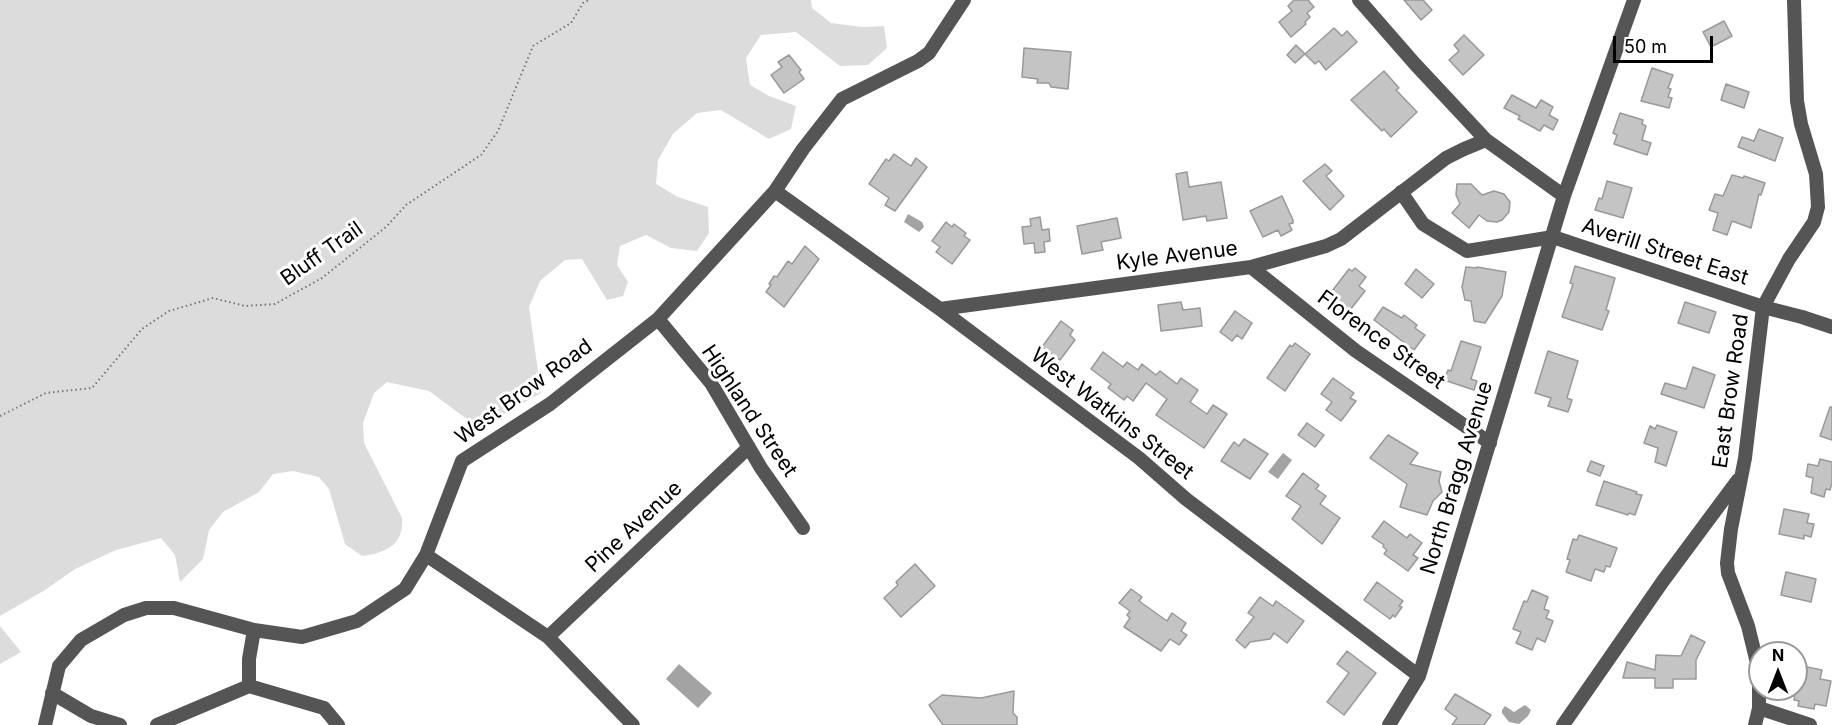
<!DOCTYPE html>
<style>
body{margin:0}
#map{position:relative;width:1832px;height:725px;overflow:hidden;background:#fff;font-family:Inter,sans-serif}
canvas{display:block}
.north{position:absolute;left:1748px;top:641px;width:60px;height:60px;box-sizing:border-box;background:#fff;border:2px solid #999;border-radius:50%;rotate:0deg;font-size:16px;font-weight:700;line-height:24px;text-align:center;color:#000}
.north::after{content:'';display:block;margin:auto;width:21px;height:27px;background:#000;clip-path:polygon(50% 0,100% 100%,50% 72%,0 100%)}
.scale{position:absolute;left:1613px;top:36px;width:100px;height:27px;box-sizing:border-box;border:3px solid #000;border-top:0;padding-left:8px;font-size:18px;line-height:21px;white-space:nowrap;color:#000;-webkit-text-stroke:4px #fff;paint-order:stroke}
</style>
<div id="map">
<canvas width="1832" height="725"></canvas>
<div class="north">N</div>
<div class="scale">50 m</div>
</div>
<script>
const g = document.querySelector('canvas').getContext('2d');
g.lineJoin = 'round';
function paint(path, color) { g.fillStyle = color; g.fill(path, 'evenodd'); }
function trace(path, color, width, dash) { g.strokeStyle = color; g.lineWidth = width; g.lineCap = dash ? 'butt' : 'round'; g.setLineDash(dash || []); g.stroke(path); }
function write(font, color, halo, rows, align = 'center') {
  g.font = font + ' Inter,sans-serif'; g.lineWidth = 6; g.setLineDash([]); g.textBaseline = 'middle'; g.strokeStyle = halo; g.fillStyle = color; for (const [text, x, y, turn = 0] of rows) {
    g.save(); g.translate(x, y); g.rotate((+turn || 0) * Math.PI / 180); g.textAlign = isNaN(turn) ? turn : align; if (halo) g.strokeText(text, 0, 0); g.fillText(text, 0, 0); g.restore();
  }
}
paint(new Path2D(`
 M0 0H811L812 8 831 23 862 27 884 26 887 48 868 65 840 66 796 32 761 35 746 58 750 85 769 96 796 106 791 129 769 139 721 110 697 113 673 134 658 160 656 184 678 197 708 207 709 233 697 251 671 248 646 235 620 246 617 265 628 282 623 296 607 300 582 259 565 260 540 281 529 307 541 393 479 428 429 391 387 382 374 393 363 423 364 443 402 518C404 545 386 553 362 556L345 544 329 489 319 477 293 471 273 474 259 492 223 512 209 530 203 559 180 582 175 555 161 538 116 550 75 569 45 590 0 616Z
 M0 626 21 652 0 664Z`), '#dcdcdc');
paint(new Path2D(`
 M908 214 922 222 924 227 919 232 904 222Z
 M1283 453 1292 460 1278 479 1268 472Z
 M679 664 712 693 698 708 666 679Z
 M1525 705 1531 710 1528 716 1519 724 1509 722 1502 713V710L1505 706 1514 712Z`), '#a3a3a3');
const building = new Path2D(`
 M1294 0H1308L1314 7 1307 13 1310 17 1305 22 1306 24 1291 37 1279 22 1292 11 1288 6Z
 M1404 0H1423L1432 10 1421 20Z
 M1724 21 1732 36 1711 47 1703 32Z
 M1334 28 1342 36 1347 31 1357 42 1326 70 1319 61 1315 64 1305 54Z
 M1464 35 1484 55 1463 75 1449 60 1459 51 1454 45Z
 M1296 45 1305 54 1295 63 1287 55Z
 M1024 48 1071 52 1068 89 1051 87 1049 83H1037L1038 79 1022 77Z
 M789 55 801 70 799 72 804 79 784 93 771 75 782 67 778 62Z
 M1652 68 1673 75 1668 88 1671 89 1668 97 1672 98 1669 108 1641 101Z
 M1384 71 1399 88 1396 90 1417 112 1391 137 1384 129 1382 131 1351 100Z
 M1726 84 1749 92 1744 108 1721 100Z
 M1512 95 1536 108 1541 100 1553 107 1549 115 1558 120 1553 130 1544 125 1540 131 1518 119 1520 116 1504 108Z
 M1620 113 1643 120 1642 124 1646 126 1642 140 1651 143 1647 155 1614 144 1617 135 1613 133Z
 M1759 129 1783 138 1775 161 1738 147 1742 137 1754 141Z
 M894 154 911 166 916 158 927 167 895 211 885 205 889 198 869 184 886 159 889 161Z
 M1325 164 1332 171 1326 176 1344 196 1330 210 1303 181Z
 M1187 172 1189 187 1221 182 1227 218 1207 221 1206 216 1183 220 1176 174Z
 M1732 175 1743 178 1744 176 1765 183 1761 195 1759 194 1751 228 1732 221 1727 235 1713 230 1718 213 1709 210 1715 194 1723 196Z
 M1607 181 1632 188 1623 218 1595 210 1599 198 1602 199Z
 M1457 184H1471L1482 195 1494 191 1504 194 1510 202 1509 212 1502 220 1497 222 1487 221 1479 215 1469 228 1452 213 1460 204 1456 195Z
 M1282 196 1293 220V223L1289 224 1292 230 1281 236 1278 230 1263 237 1250 211Z
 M1040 217 1042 230 1049 229 1050 241 1044 242 1045 252 1035 253 1034 243 1024 244 1022 227 1031 226 1030 219Z
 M1117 218 1121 238 1101 242 1103 250 1082 254 1077 226Z
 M946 222 952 227 954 224 966 233 964 236 970 240 952 264 936 252 940 247 932 241Z
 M805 246 819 259 784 307 766 292 771 285 769 284 774 276 777 277 788 261 792 264Z
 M1575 266 1615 278 1606 310 1609 311 1602 330 1562 317 1573 284 1570 283Z
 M1466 267 1477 268V267L1506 272 1502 296 1485 323 1474 321 1471 301 1465 300 1462 287Z
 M1355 268 1366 277 1359 286 1365 291 1350 310 1346 307 1342 312 1326 299 1349 269 1352 271Z
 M1416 269 1434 284 1422 298 1405 284Z
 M1181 302 1183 310 1200 308 1202 326 1161 331 1158 305Z
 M1685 302 1716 312 1709 333 1678 323Z
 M1383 307 1402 318 1404 315 1417 325 1415 328 1425 335 1414 350 1374 320Z
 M1235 311 1252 323 1242 339 1237 335 1232 341 1220 332Z
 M1061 321 1073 330 1070 335 1075 340 1060 360 1042 347Z
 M1461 341 1481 347 1471 379 1477 381 1474 390 1444 380 1448 370 1451 371Z
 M1295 343 1310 354 1285 391 1267 378 1290 345 1292 347Z
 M1548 351 1578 361 1567 398 1572 400 1568 412 1548 406 1551 398 1535 393Z
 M1103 352 1123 367 1127 362 1138 370 1142 364 1156 375 1160 371 1177 384 1181 378 1198 390 1190 402 1207 414 1213 405 1227 414 1204 448 1156 415 1167 399 1146 383 1133 401 1127 396 1124 400 1108 388 1111 384 1091 369Z
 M1693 367 1715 375 1704 408 1661 394 1665 383 1686 389Z
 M1333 378 1354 393 1350 398 1356 401 1341 421 1326 410 1332 402 1321 394Z
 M1830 407H1832V440L1820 436Z
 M1307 423 1324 435 1315 447 1298 435Z
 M1657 425 1677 432 1666 466 1655 462 1658 448 1644 443 1650 426 1655 429Z
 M1388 435 1418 453 1410 464 1441 472 1439 481 1442 492 1433 501 1427 515 1400 507 1407 484 1370 458Z
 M1244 439 1268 454 1250 479 1221 461 1234 442 1239 446Z
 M1820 459 1832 462V483L1830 490 1826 489 1824 497 1811 493 1813 478 1806 476 1808 464 1818 466Z
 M1591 461 1604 466 1600 476 1587 471Z
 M1303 473 1319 485 1316 489 1326 496 1320 504 1340 518 1322 544 1292 519 1301 506 1286 496Z
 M1604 481 1637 492 1636 494 1642 495 1635 515 1629 513 1628 515 1596 505Z
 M1784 509 1809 514 1807 523 1814 524 1811 537 1804 535V539L1779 534Z
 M1384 521 1407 538 1410 534 1422 543 1413 555 1418 558 1408 571 1384 554 1387 550 1383 547 1384 545 1372 537Z
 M1579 535 1617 548 1610 567 1606 566 1604 572 1595 569 1591 581 1566 572 1570 560 1567 559 1573 539 1577 540Z
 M915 564 935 586 901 617 884 598 898 585 896 582Z
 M1786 572 1816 579 1811 602 1781 595Z
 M1377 582 1403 601 1399 606 1402 607 1395 617 1393 615 1390 619 1364 600Z
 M1131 589 1142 597 1139 601 1167 621 1172 613 1186 623 1181 631 1187 635 1179 645 1170 639 1161 651 1124 627 1130 618 1127 615 1130 611 1119 603Z
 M1532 590 1548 597 1544 609 1549 611 1546 618 1553 621 1545 642 1537 638 1532 650 1516 643 1521 632 1513 629 1524 601 1527 602Z
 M1260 597 1273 606 1276 601 1304 621 1287 643 1274 633 1270 639 1250 642 1245 648 1236 640 1254 617 1248 613Z
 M1691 635 1705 642 1696 660V679H1673V688H1655V678H1623L1627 662 1655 670 1656 655 1681 656Z
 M1347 651 1376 673 1344 715 1327 702 1349 673 1337 664Z
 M1802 666 1822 670 1820 679 1831 681 1826 706 1815 704 1814 709 1798 706 1799 701 1794 700 1796 683Z
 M1014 691 1013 713 1017 717V725H943L929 705 942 695 981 698Z
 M1455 694 1491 715 1484 725H1452L1457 718 1445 709Z`);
paint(building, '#c4c4c4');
trace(building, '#999', 1.5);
trace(new Path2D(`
 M0 416 46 393 92 388 142 329 169 311 213 298 245 306 275 304 322 278 386 227 406 205 481 155 498 131 533 46 571 23 583 3 589 0`), '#777', 2, [1.5, 3]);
trace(new Path2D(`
 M1359 0 1415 64 1486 140
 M775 191 940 309 1139 458 1186 499 1419 676
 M1401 192 1423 224 1467 251 1553 237 1763 307 1802 317 1832 327
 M1251 267 1356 351 1490 443
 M940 309 1251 267 1326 246 1341 239 1446 158 1464 149 1486 140 1564 196
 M658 319 711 383 761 468 803 528
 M426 555 548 637 633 725
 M548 637 749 447
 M249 686 324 708 338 725
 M249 686V659L254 630
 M52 693 91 716 120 725
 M1759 708 1810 725
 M45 725 59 666 81 640 124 615 146 608H174L254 630 302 637 357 621 405 589 426 555 462 461 550 404 658 319 775 191 803 149 842 99 918 61 929 53 964 0
 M157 725 249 686
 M1389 725 1419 676 1564 196 1634 0
 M1563 725 1663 581 1738 480
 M1755 725 1759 708V671L1748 626 1728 573 1727 563 1731 529 1745 458 1763 307 1789 259 1814 222 1818 207 1816 174 1801 124 1797 101 1794 0`), '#555', 14);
write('21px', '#000', '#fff', [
 ["Averill Street East",1665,252,18],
 ["Bluff Trail",322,254,-35],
 ["Kyle Avenue",1177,256,-7],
 ["Florence Street",1381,340,36],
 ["East Brow Road",1731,391,-82],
 ["West Brow Road",524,392,-36],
 ["Highland Street",749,411,56],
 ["West Watkins Street",1112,414,38],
 ["North Bragg Avenue",1457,478,-73],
 ["Pine Avenue",634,527,-43]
]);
</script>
